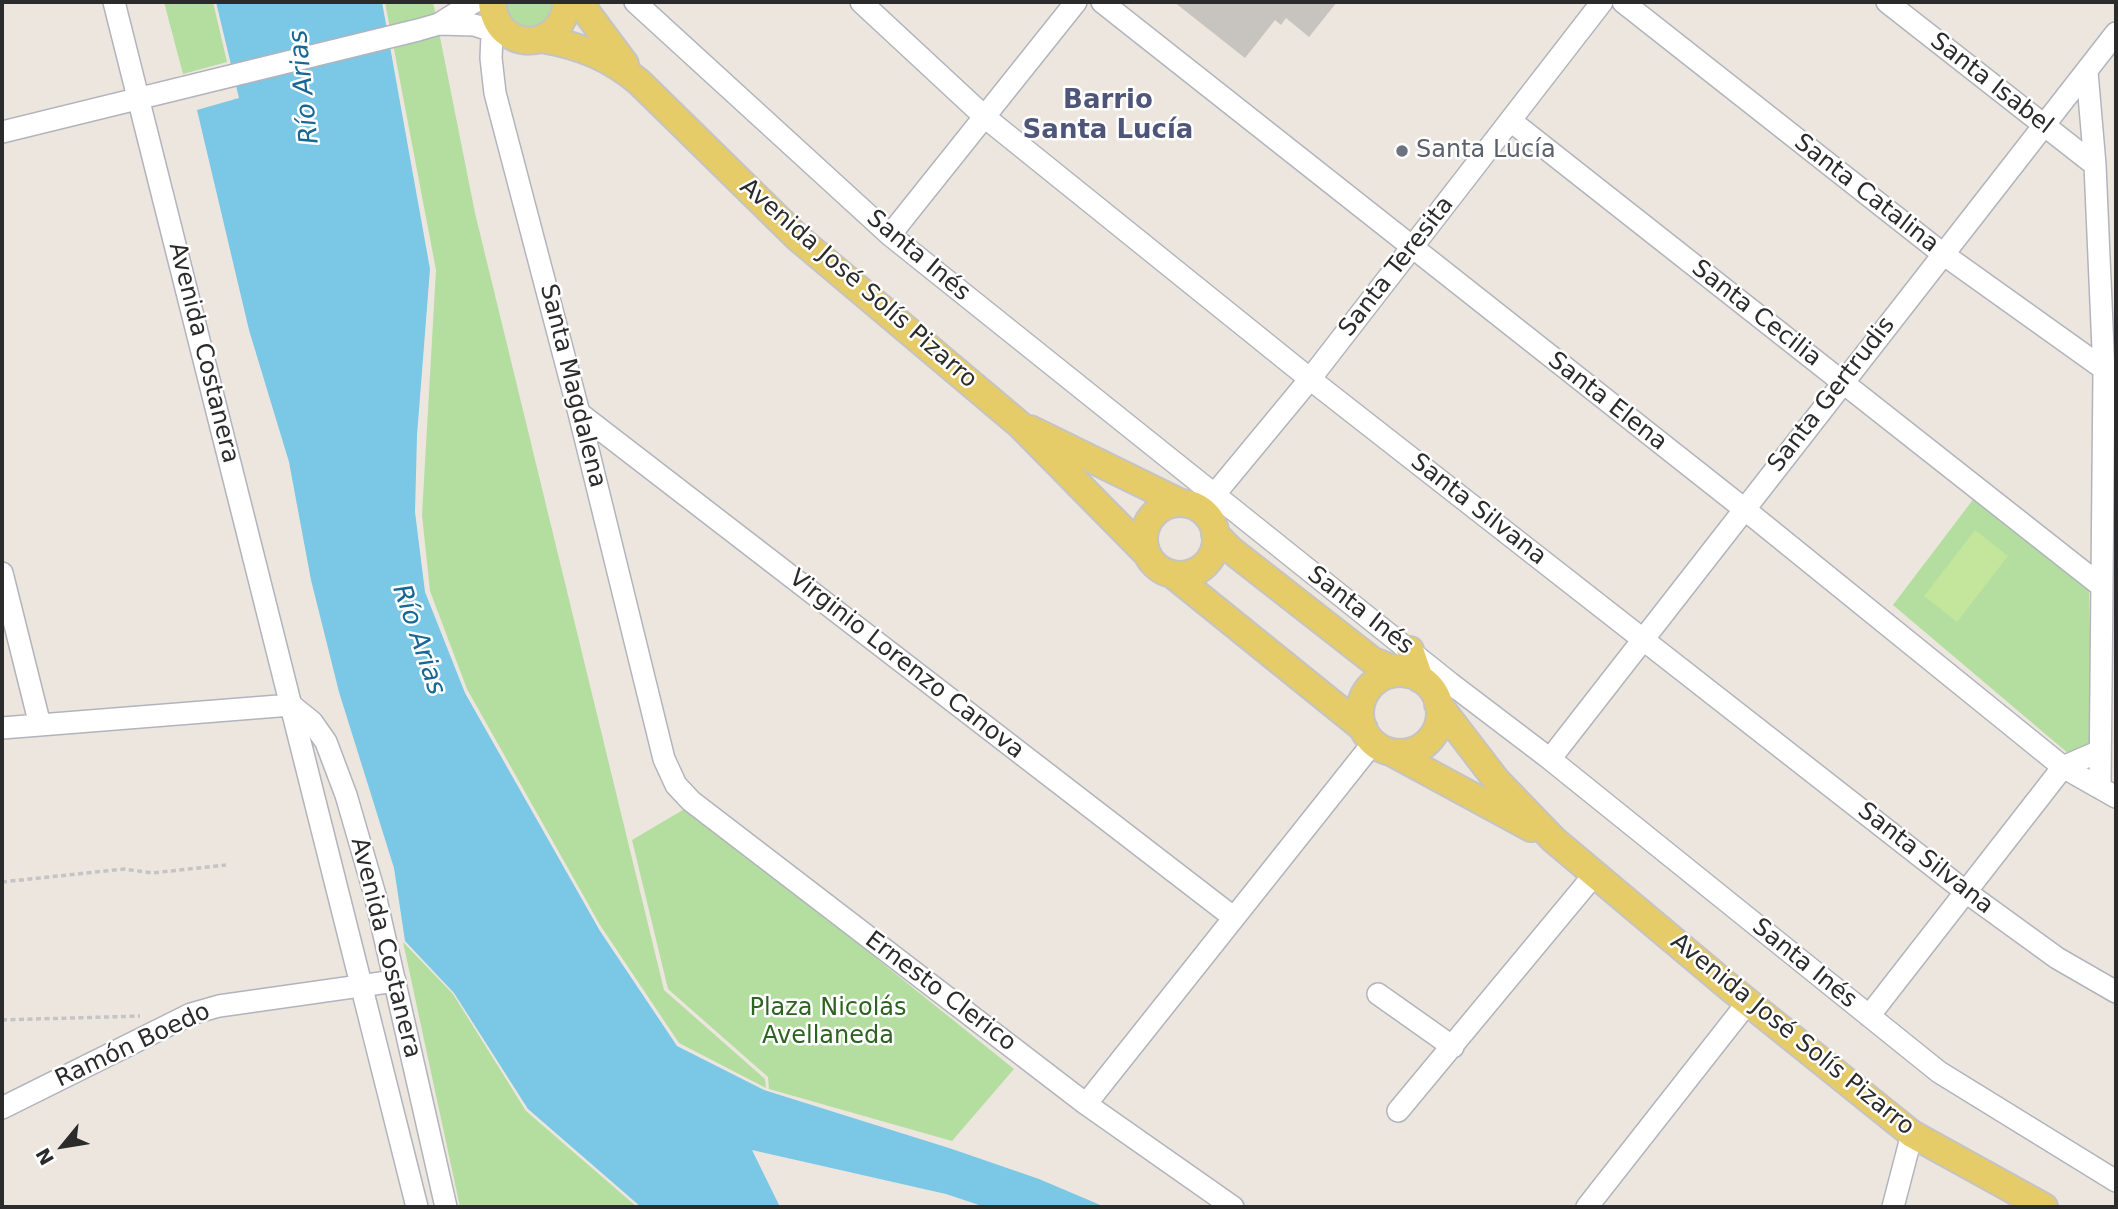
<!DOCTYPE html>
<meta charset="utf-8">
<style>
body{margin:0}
#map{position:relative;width:2118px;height:1209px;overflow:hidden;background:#ece6de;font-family:"DejaVu Sans",sans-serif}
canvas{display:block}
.frame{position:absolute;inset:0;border:4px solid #2b2b2b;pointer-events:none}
.north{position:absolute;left:28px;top:1111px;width:70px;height:70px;-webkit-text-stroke:5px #fff;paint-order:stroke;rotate:240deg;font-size:19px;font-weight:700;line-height:28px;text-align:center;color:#2b2b2b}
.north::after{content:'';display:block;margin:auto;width:24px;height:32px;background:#2b2b2b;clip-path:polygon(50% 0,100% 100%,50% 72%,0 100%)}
</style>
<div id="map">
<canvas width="2118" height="1209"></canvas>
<div class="frame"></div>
<div class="north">N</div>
</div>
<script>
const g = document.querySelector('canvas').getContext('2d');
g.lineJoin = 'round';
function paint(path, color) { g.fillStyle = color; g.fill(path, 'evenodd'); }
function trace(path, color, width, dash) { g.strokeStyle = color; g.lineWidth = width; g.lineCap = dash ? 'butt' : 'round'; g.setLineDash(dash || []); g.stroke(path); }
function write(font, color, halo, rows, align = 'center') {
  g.font = font + ' "DejaVu Sans",sans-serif'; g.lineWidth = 5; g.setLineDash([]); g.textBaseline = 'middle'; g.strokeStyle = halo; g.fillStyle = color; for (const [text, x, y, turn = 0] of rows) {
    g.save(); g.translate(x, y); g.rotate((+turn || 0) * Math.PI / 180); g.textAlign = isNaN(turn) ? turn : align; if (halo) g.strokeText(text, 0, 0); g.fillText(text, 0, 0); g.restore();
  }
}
paint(new Path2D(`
 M164 2H213L227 62 183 74Z
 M385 2H433L475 213 664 990 765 1079 766 1088 679 1043 600 925 467 689 430 591 422 515 436 270Z
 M499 2H554C550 25 536 31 515 28Z
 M1975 497 2089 588 2092 747 2069 754 1893 605Z
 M688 807 1014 1069 952 1141 769 1089 768 1077 668 989 632 840Z
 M403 942 453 994 526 1111 637 1207H460Z`), '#b3de9f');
paint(new Path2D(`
 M1975 530 2008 556 1957 622 1924 596Z`), '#c4e59c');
paint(new Path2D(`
 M216 2H382L430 269 417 435 415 512 425 592 465 693 600 931 677 1046 764 1090 952 1149 1039 1179 1105 1207H985L946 1194 752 1150 780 1207H641L528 1109 454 993 405 941 394 868 339 692 311 580 289 462 249 330 197 110 239 98Z`), '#7ac7e6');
paint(new Path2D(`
 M1174 2H1337L1309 37 1286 18 1281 25 1275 20 1245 58Z`), '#c7c3be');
const minor = new Path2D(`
 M114 2 417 1207
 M635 2 890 235 1450 683 1550 759 1939 1072 2116 1181
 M861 2 986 118 1310 379 1966 892 2057 958 2116 992
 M1102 2 1743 508 2063 767 2116 797
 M1623 2 1943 254 2111 374
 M1887 2 2095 165
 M493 13 491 58 495 93 579 413 664 759 676 785 691 801 1086 1104 1233 1207
 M439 24 474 25 506 35
 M2087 72 2095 165 2104 372 2100 788
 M1511 121 2100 585
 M2 132 418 30 439 24 474 2
 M890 235 1076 2
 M579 413 1233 917
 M1196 507 1214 495 1310 379 1602 2
 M2 573 40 725
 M291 705 312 722 326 742 346 795 375 895 446 1207
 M2 728 291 705
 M1550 759 2116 33
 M1378 994 1453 1047
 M1869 1016 2063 767 2100 751
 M1086 1104 1373 743
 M2 1108 191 1014 219 1006 395 981
 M1398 1111 1594 875
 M1587 1207 1748 1002
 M1893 1207 1912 1134`);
const major = new Path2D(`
 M492 2C496 54 562 53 567 2
 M579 2 625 64
 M542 39C581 46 609 57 639 82L798 238 1019 424 1148 555
 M1030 429 1181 503
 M1144 539a36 36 0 1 1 72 0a36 36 0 1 1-72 0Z
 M1215 534 1231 550 1373 661 1407 674
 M1172 574 1364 729
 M1410 650 1420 679
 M1360 713a40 40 0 1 1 80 0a40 40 0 1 1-80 0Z
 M1438 704 1497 781 1554 840 1729 987 1912 1134 2044 1207
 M1391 752 1531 828`);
trace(minor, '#b2b4bd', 24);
trace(major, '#c4c4c4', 30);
trace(new Path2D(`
 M2 882 124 869 152 873 226 865
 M2 1020 140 1016`), '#c4c4c4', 3.5, [5, 3.5]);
trace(minor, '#fff', 21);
trace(major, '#e6cb69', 26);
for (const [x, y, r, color] of [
 [1402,151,7,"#6b7280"]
]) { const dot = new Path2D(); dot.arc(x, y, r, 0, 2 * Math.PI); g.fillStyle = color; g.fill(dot); trace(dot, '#fff', 2.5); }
write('24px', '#2b2b2b', '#fff', [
 ["Santa Isabel",1991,84,38],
 ["Santa Catalina",1866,194,38],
 ["Santa Inés",918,256,40],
 ["Santa Teresita",1397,267,-52],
 ["Avenida José Solís Pizarro",858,284,41],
 ["Santa Cecilia",1756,314,38],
 ["Avenida Costanera",203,353,76],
 ["Santa Magdalena",572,386,76],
 ["Santa Gertrudis",1832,395,-52],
 ["Santa Elena",1607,402,38],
 ["Santa Silvana",1478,510,38],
 ["Santa Inés",1360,611,38],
 ["Virginio Lorenzo Canova",906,665,38],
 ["Santa Silvana",1925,859,38],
 ["Avenida Costanera",385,948,76],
 ["Santa Inés",1804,964,39],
 ["Ernesto Clerico",940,992,37],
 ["Avenida José Solís Pizarro",1792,1035,39],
 ["Ramón Boedo",133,1046,-25]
]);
write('24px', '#5b616d', '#fff', [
 ["Santa Lucía",1416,151]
], 'left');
write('24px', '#2d6320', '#fff', [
 ["Plaza Nicolás",828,1009],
 ["Avellaneda",828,1037]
]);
write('italic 26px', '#186693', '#fff', [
 ["Río Arias",305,87,-96],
 ["Río Arias",418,640,71]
]);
write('bold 26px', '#4f5579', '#fff', [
 ["Barrio",1108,101],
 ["Santa Lucía",1108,131]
]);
</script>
